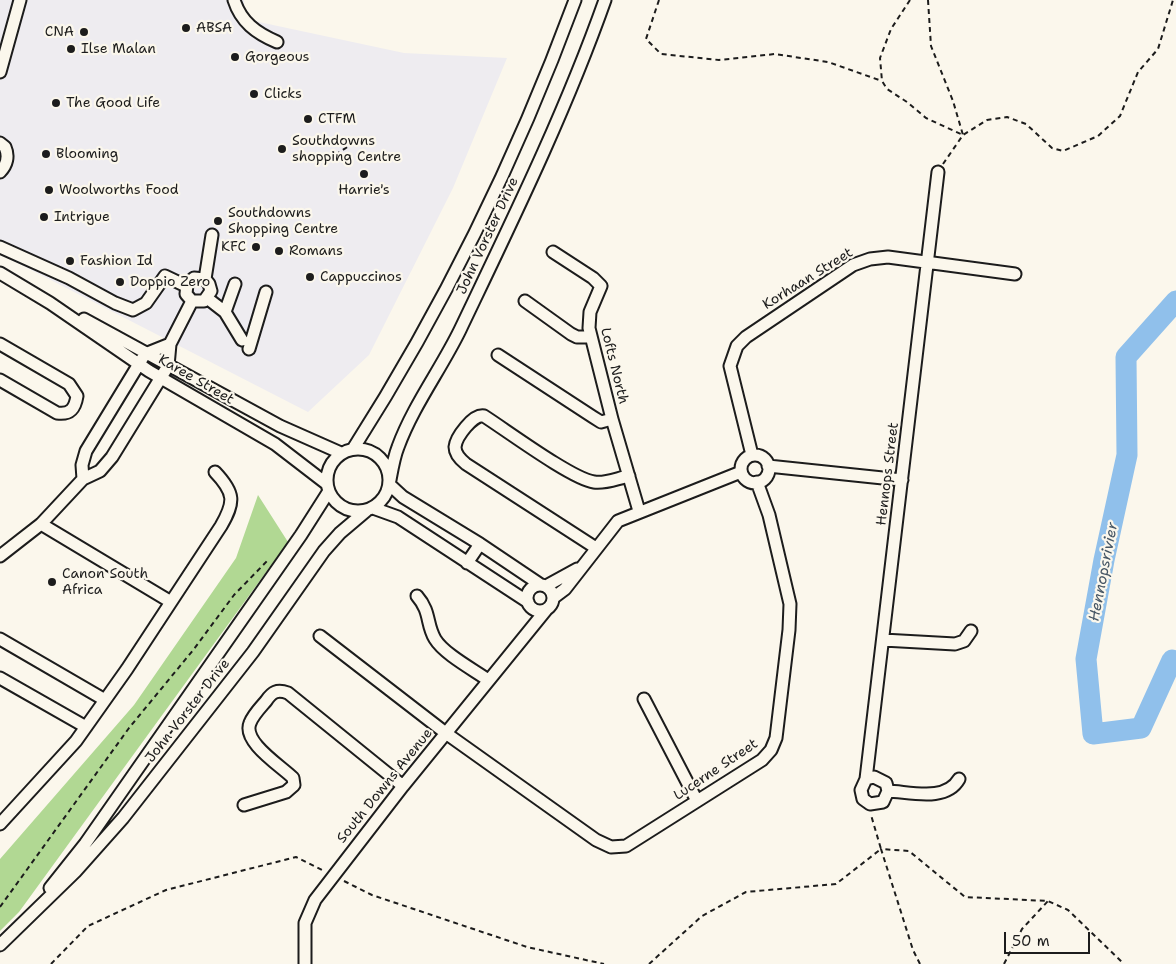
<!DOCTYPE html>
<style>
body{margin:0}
#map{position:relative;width:1176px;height:964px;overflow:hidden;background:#fbf7ec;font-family:"Shantell Sans",sans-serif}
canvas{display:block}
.scale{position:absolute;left:1004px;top:932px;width:86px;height:22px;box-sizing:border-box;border:2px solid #1c1c1c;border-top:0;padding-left:6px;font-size:15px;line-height:18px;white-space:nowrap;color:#1c1c1c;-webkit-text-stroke:4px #fbf7ec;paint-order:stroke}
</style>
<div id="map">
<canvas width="1176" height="964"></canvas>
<div class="scale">50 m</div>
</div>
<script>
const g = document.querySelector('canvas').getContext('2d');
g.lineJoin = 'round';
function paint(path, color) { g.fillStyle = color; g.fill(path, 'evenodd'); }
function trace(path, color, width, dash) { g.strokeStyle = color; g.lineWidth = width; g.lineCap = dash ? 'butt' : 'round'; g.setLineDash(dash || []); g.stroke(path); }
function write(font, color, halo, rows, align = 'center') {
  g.font = font + ' "Shantell Sans",sans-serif'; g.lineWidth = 4.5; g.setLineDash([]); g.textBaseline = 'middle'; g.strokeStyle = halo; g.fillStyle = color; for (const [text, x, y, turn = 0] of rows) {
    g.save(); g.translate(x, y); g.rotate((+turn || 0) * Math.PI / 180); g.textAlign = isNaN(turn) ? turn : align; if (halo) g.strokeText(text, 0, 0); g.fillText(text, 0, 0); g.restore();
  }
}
paint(new Path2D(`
 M0 0H244L245 19 404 53 507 58 453 188 369 355 308 412 0 254Z`), '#eeecf0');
paint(new Path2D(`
 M258 495 288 542 19 912 0 931V859L134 705 236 558Z`), '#b1d893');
trace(new Path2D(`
 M1176 301 1126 357 1127 455 1104 560 1086 659 1093 734 1141 728 1172 660 1176 663`), '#90c0eb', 21);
const minor = new Path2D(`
 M234 0C241 22 256 33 277 42
 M0 72 20 0
 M0 143 5 147C9 156 7 165 0 172
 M0 247 69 278 115 303 133 310 146 303 165 276 186 286
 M553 252 593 278 601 286 590 312 589 328 612 419 639 511
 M0 273 50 303 149 371 275 444 327 484
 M205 279 194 278 187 284 186 294 192 301H204L211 291 209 284 205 279 212 235
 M207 298 225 312 242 340
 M525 301 571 334 577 337H591
 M225 312 235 284
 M84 319 280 426 341 453
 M0 344 69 384 77 396C75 408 71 415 57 413L0 380
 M249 349 266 292
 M498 355 593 417 601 422 612 419
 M327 480a31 31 0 1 1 62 0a31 31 0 1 1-62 0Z
 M353 449C445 305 516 160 575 0
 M752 455 730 366 737 346 746 337 853 265 870 259 888 257 1015 274
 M741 469a14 14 0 1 1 28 0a14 14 0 1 1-28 0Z
 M768 466 902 480
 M83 479 82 465 86 451 145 354 170 344
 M390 480C392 469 394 457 398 447 413 406 441 369 460 330 512 221 565 113 605 0
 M390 485 403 497 480 544 541 585
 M373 508 398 517 528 602
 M41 524 171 602
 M596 548 466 464C461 460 455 454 455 447 456 437 473 414 484 416 506 430 572 479 594 482 605 484 618 478 629 476
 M0 556 41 524 83 479 100 471 112 457 168 366 170 344 192 301
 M467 563 480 544
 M527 598a13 13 0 1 1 26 0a13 13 0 1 1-26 0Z
 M546 586 577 569
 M417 596C431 612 426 624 435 639 444 654 474 670 488 680
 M553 598 565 589 618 521 741 472
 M320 636 447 734 596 840 611 847 626 846 762 760 771 750 776 738 789 630 790 604 769 515 757 482
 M0 639 105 700
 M883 640 955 644 964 641 971 631
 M0 678 86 727
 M644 699 697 801
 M866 779 874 777 886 783 888 791 883 802 870 804 863 799 861 790 866 779 938 172
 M888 791C911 792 946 802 959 779
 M244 805 286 792 294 785 293 778C281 766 242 742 250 723 253 715 260 708 266 701 272 692 277 689 288 693L403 786
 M0 824 76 741 127 669 221 526C235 502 235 493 215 472
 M50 888 85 844 301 535 329 491
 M0 945 75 872 123 818 253 652 324 551 340 533 366 511
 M305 964V923L315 900 403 786 546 610`);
trace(minor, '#1c1c1c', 15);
trace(new Path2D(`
 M659 0 646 39 661 54 719 60 775 54 828 62 882 81
 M910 0 891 29 880 58 882 81 887 89 907 102 926 118 963 135
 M928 0 931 46 953 101 963 135
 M328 160 353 143
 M943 164 963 135 987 120 1007 117 1026 124 1052 148 1063 151 1098 136 1120 116 1138 72 1158 49 1173 0
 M344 881 372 895 527 947 604 964
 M0 907 129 728 194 649 234 595 269 559
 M51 964 88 926 166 890 296 857 324 871
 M649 964 702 916 746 892 836 884 881 849 871 815
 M920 964 913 950 881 849 909 851 965 897 1048 901 1068 910 1124 964
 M1004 964 1022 929 1048 901`), '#1c1c1c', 2, [5, 4]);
trace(minor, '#fbf7ec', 11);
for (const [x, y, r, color] of [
 [186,28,5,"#1c1c1c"],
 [84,32,5,"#1c1c1c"],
 [71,49,5,"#1c1c1c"],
 [235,57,5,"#1c1c1c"],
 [254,94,5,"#1c1c1c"],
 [56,103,5,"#1c1c1c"],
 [308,119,5,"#1c1c1c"],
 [282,149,5,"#1c1c1c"],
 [46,154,5,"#1c1c1c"],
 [364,174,5,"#1c1c1c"],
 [49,190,5,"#1c1c1c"],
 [44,217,5,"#1c1c1c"],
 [218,221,5,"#1c1c1c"],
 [256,247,5,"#1c1c1c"],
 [279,251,5,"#1c1c1c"],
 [70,261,5,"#1c1c1c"],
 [310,277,5,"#1c1c1c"],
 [120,282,5,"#1c1c1c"],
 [52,582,5,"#1c1c1c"]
]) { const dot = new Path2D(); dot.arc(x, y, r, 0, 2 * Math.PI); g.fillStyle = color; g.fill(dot); trace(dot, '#fbf7ec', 2); }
write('14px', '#1c1c1c', '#fbf7ec', [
 ["ABSA",196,28],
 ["CNA",74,32,"right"],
 ["Ilse Malan",81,49],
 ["Gorgeous",245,57],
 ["Clicks",264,94],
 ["The Good Life",66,103],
 ["CTFM",318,119],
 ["Southdowns",292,141],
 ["shopping Centre",292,157],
 ["Blooming",56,154],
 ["Woolworths Food",59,190],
 ["Harrie's",364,190,"center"],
 ["Southdowns",228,213],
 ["Shopping Centre",228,229],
 ["Intrigue",54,217],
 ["KFC",246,247,"right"],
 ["Romans",289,251],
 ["Fashion Id",80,261],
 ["Cappuccinos",320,277],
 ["Doppio Zero",130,282],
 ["Canon South",62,574],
 ["Africa",62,590]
], 'left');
write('14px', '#1c1c1c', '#fbf7ec', [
 ["John Vorster Drive",488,236,-65],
 ["Korhaan Street",808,279,-32],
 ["Lofts North",614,366,76],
 ["Karee Street",196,380,30],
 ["Hennops Street",888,474,-83],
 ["John Vorster Drive",188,711,-52],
 ["Lucerne Street",716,770,-34],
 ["South Downs Avenue",385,786,-51]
]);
write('italic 15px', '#455564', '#fbf7ec', [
 ["Hennopsrivier",1104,572,-79]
]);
</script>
